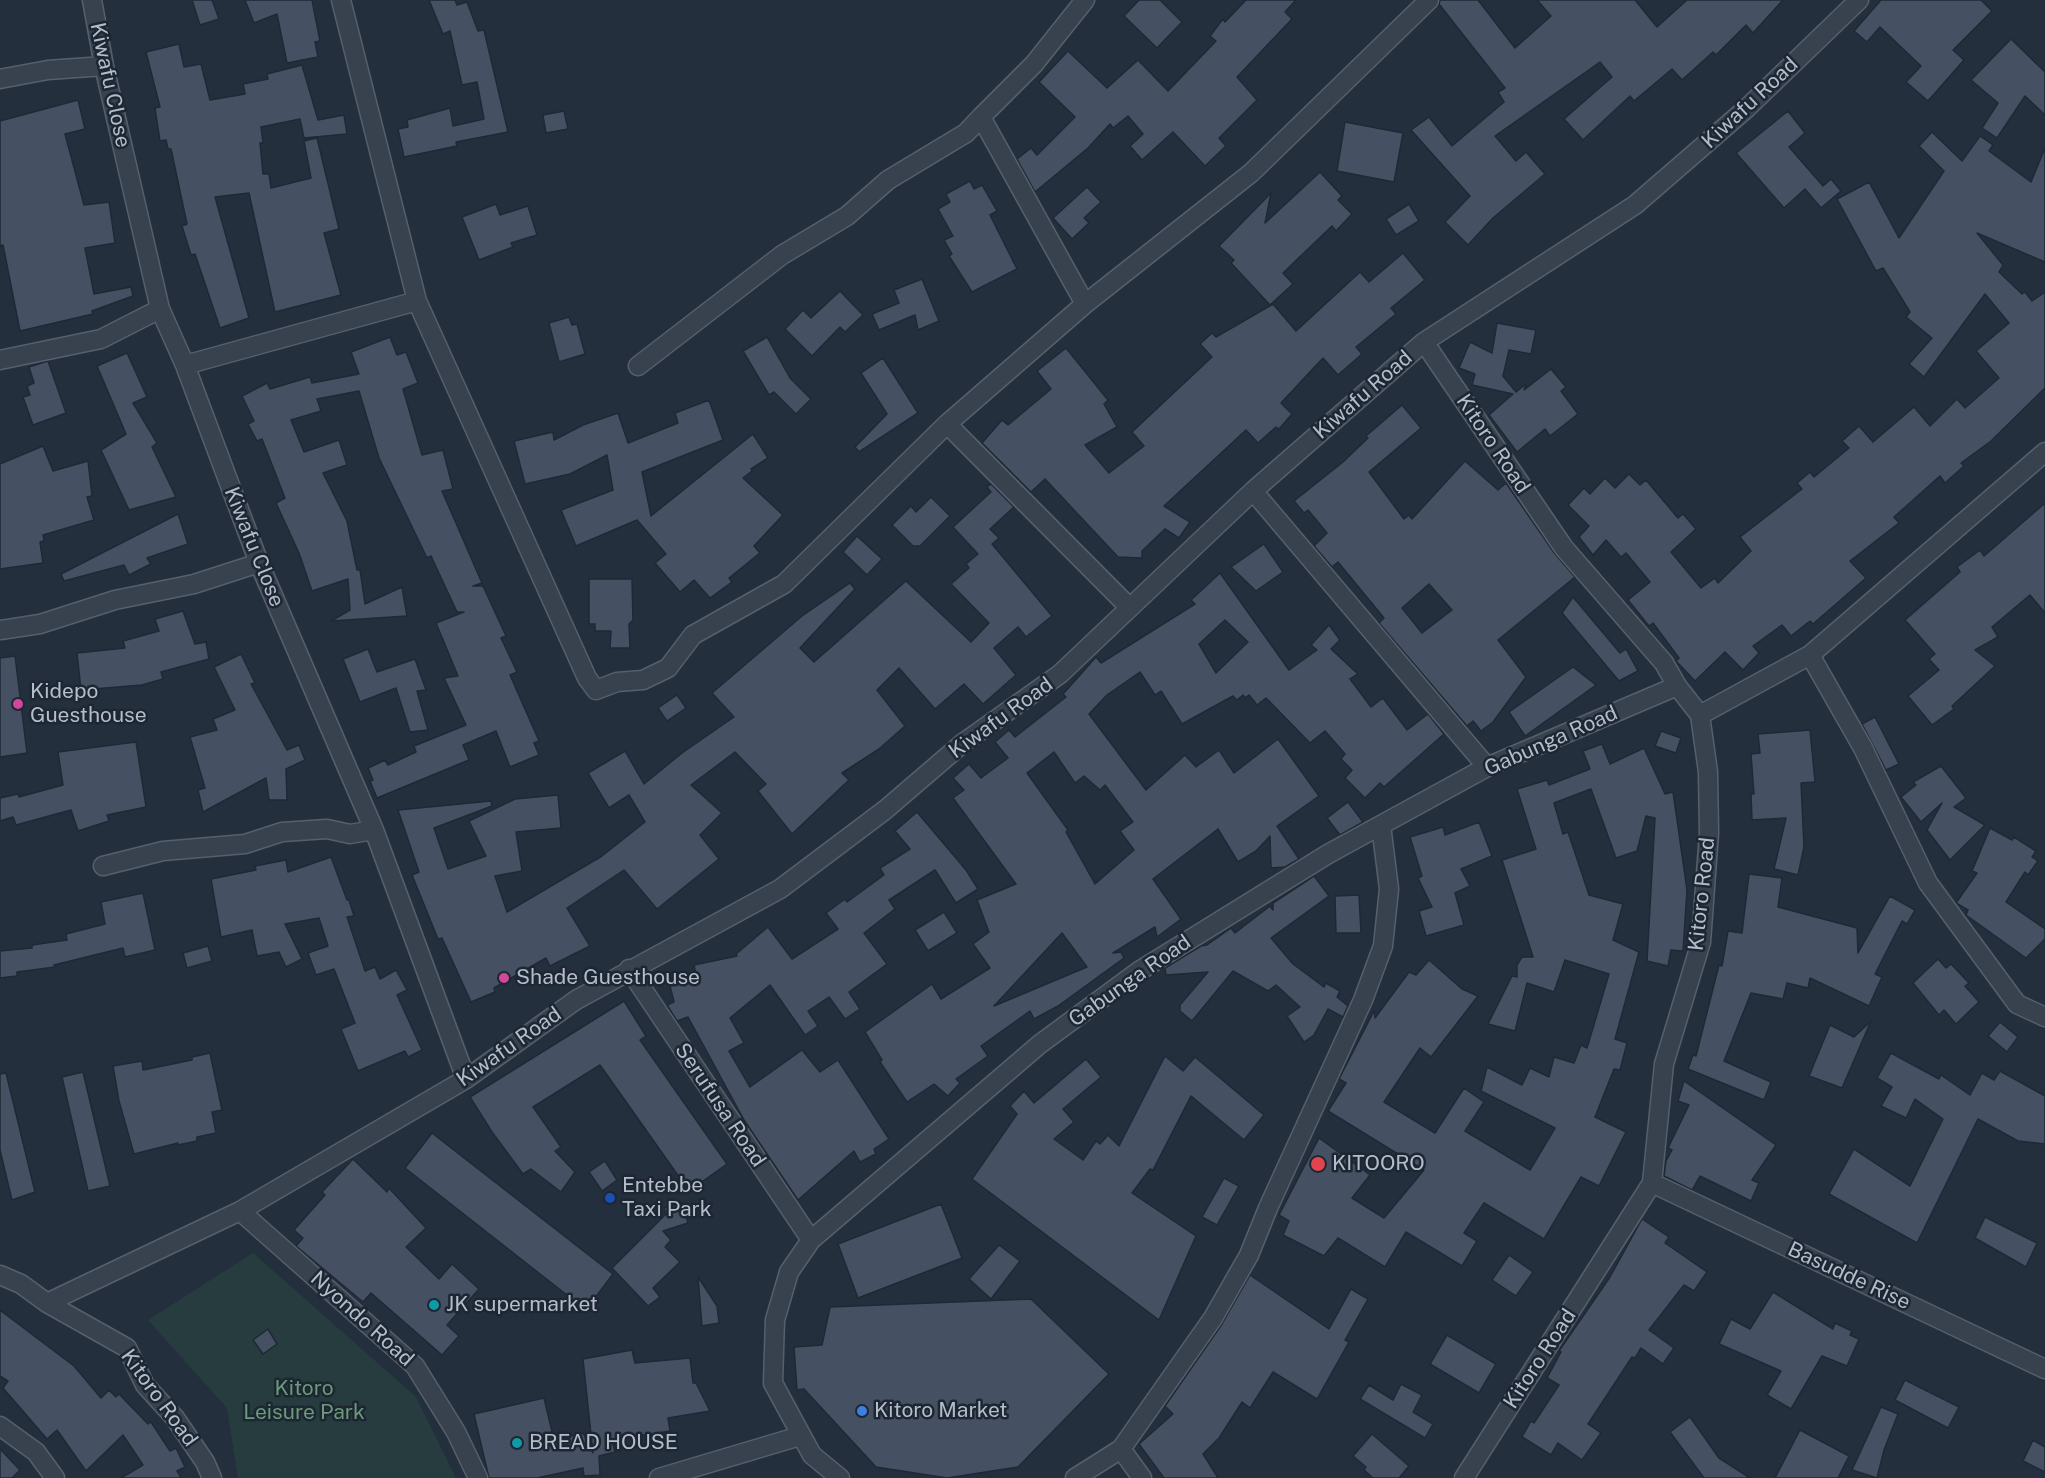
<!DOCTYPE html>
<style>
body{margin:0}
canvas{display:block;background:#242f3e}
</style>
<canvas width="2045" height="1478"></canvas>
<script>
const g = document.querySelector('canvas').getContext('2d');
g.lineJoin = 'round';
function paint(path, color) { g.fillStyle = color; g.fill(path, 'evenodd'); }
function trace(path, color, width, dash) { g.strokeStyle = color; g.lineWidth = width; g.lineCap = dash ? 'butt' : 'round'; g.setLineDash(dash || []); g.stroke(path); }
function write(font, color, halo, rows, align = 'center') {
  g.font = font + ' "Public Sans",sans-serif'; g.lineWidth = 5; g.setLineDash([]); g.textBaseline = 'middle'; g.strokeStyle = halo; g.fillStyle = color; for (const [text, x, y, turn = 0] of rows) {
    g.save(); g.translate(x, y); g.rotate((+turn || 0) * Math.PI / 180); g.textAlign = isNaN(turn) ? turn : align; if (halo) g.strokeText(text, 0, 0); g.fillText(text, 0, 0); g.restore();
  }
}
paint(new Path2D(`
 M253 1253 416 1397 456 1478H238L227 1408 148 1320Z`), '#263c3f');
const building = new Path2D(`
 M192 0H212L219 19 200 25Z
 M245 0H312L320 41 315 42 318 57 287 63 277 14 254 23Z
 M429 0H455L457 5 467 2 478 31 484 30 508 132 456 142 457 146 404 157 398 129 408 127 407 120 450 108 453 126 484 119 477 82 462 85 450 31 443 34Z
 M1139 0H1160L1182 22 1157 48 1124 16Z
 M1246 0H1296L1285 12 1292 19 1237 77 1257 100 1219 138 1226 146 1205 166 1173 132 1142 160 1130 146 1143 134 1128 116 1113 128 1110 124 1088 148 1035 192 1017 159 1031 148 1037 155 1075 117 1039 82 1068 51 1107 88 1138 60 1168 91 1216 41 1210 36 1223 19 1225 22Z
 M1440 0H1478L1515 48 1551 16 1537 0H1635L1657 27 1687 0H1783L1753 33 1746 25 1716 55 1713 52 1682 80 1672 69 1634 101 1630 96 1583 140 1564 119 1612 77 1600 62 1495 136 1516 161 1526 152 1545 174 1493 218 1468 245 1445 222 1470 196 1411 130 1429 117 1452 146 1504 102 1498 92 1505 88 1439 4Z
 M1881 0H1981L1992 11 1953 50 1964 60 1928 101 1906 82 1921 66 1880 27 1867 42 1854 31Z
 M2011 39 2045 72V115L2025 96 1997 138 1982 128 1998 103 1971 80Z
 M179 44 184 67 201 64 210 100 245 94 243 84 268 79 267 74 302 65 318 120 344 115 347 134 304 138 300 119 261 127 263 143H260L263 174H269L271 188 311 178 304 141 317 138 339 229 324 233 341 295 275 312 249 193 215 197 249 318 220 328 195 254 191 255 182 226 187 224 171 149H168L166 140 160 141 155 108 160 107 146 52Z
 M78 100 85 129 65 134 84 205 109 202 115 243 85 248 94 294 131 287 133 296 92 311 93 314 20 331 3 245 0 246V121Z
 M564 111 568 129 546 133 543 115Z
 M1788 111 1805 133 1789 147 1823 186 1831 179 1841 191 1821 208 1805 189 1784 208 1736 153Z
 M1345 122 1403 133 1394 182 1337 171Z
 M1932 132 1962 161 1980 136 1993 145 1989 151 2031 182 2045 148V262L1977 233 2003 265 1999 272 2022 294 2025 292 2032 301 2045 292V388L1991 441 1961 463 1964 466 1945 483 1940 476 1894 517 1899 523 1850 561 1866 578 1813 624 1810 621 1791 636 1782 625 1753 646 1759 653 1743 670 1725 652 1695 681 1676 661 1679 658 1653 623 1649 626 1628 600 1650 582 1626 553 1621 557 1606 540 1593 555 1579 537 1589 526 1568 505 1584 488 1590 494 1605 478 1615 488 1629 474 1640 485 1646 480 1678 518 1683 514 1696 529 1671 552 1701 588 1715 578 1718 583 1751 551 1740 537 1802 489 1797 483 1810 472 1814 477 1849 448 1842 441 1859 426 1873 442 1914 407 1930 426 1957 399 1965 408 1999 378 1976 351 2009 323 1985 294 1924 377 1909 364 1932 338 1906 317 1910 312 1883 268 1876 271 1837 199 1869 182 1899 238 1944 171 1919 146Z
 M1320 172 1342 196 1338 200 1352 214 1336 231 1332 226 1283 273 1293 284 1270 305 1231 263 1234 260 1219 246 1271 193 1265 223Z
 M970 181 974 189 982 185 997 211 990 215 1017 269 972 292 949 256 952 254 944 240 953 236 938 209 950 202 946 194Z
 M1087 187 1101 202 1084 218 1089 223 1072 239 1053 218Z
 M496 204 500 215 528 206 537 235 511 243 513 247 479 260 462 217Z
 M1409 204 1419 221 1396 235 1386 219Z
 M1403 253 1425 280 1391 308 1396 314 1356 347 1362 354 1338 375 1323 358 1281 403 1292 414 1279 429 1276 427 1258 443 1246 430 1164 506 1190 522 1179 538 1165 529 1142 551V558L1118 557 1045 479 1031 492 982 443 1002 420 1008 425 1051 389 1037 371 1066 348 1108 400 1104 404 1117 427 1085 445 1109 473 1144 446 1132 432 1212 357 1200 344 1212 333 1216 337 1273 304 1296 331 1360 272 1369 282Z
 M922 279 939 321 918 330 915 315 879 330 872 314 899 303 894 290Z
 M840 291 863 315 845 332 840 327 812 356 785 329 803 310 811 318Z
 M569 317 572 325 577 324 585 354 559 362 549 323Z
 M1497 323 1536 330 1531 354 1509 350 1503 376 1516 392 1526 384 1524 390 1551 369 1566 387 1561 391 1578 414 1550 436 1545 429 1517 452 1489 415 1513 394 1472 385 1475 374 1459 368 1470 342 1492 353Z
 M390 337 397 355 406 352 418 383 403 389 422 455 443 450 453 489 442 491 482 583 473 586H483L506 636 501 638 517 672 510 675 539 741 534 743 539 755 510 767 496 731 463 745 469 760 377 798 370 781 373 780 368 768 385 760 388 765 416 752 414 746 466 725 444 678 458 676 436 623 464 612H457L431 556 427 558 379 458 359 391 317 399 321 411 291 420 304 452 339 440 347 465 323 473 347 521 357 570H360L365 604 402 587 407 616 331 621 350 610 348 579 312 591 299 553 276 503 285 498 262 439 257 441 248 424 254 421 242 396 267 383 270 389 310 377 312 383 359 374 351 352Z
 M767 337 790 378 811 399 796 414 774 392 769 395 743 351Z
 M127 353 147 397 133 403 157 443 152 447 176 497 129 510 101 450 126 434 97 366Z
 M883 358 918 413 859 452 855 447 887 414 861 373Z
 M48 361 66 413 33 425 23 397 30 395 27 386 34 383 29 367Z
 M709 400 723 440 642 472 651 516 753 434 768 458 751 469 752 471 743 478 783 515 754 546 760 553 729 578 732 582 710 598 694 580 680 592 655 563 666 554 637 520 576 546 561 510 613 490 607 455 570 474 525 484 514 441 553 432 554 440 583 425 618 413 628 443 678 423 675 413Z
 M1402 405 1421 428 1369 472 1404 519 1409 515 1412 519 1465 461 1498 490 1506 483 1555 554 1575 577 1498 640 1526 677 1493 722 1481 731 1473 721 1467 726 1379 623 1384 618 1338 562 1332 567 1314 546 1327 533 1308 510 1304 513 1294 501 1343 462 1368 438 1366 436ZM1429 584 1452 610 1422 633 1402 608Z
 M43 446 53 471 88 461 92 496 87 497 94 520 43 535 44 541 40 542 43 563 0 569V464Z
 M991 484 1014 507 990 529 999 538 992 544 1052 616 1026 637 1018 627 994 648 1016 675 983 704 964 684 935 709 899 668 877 690 905 726 879 749 842 773 849 780 792 834 758 791 766 784 735 752 691 785 722 813 700 835 719 859 657 909 624 870 567 908 590 946 550 966 546 958 494 988 495 992 471 1002 442 938 438 939 412 875 419 872 398 810 491 801 492 806 434 828 448 869 486 856 469 821 515 799 558 795 561 828 516 832 522 871 495 876 507 912 602 856 645 822 629 795 609 808 588 773 625 751 644 784 682 753 734 717 712 693 802 616 850 583 855 589 800 648 814 662 906 581 971 642 989 623 951 584 969 568 966 564 978 554 953 527 991 492 987 487Z
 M931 497 950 516 920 546H913L892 525 911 506 916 512Z
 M2045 503V613L2030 595 1992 627 1998 637 1975 650 1995 666 1952 706 1954 709 1932 725 1908 696 1939 670 1929 659 1935 654 1905 620 1960 572 1957 567 1980 550 1984 556Z
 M178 514 188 544 147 558 151 564 129 575 124 565 64 581 61 574Z
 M857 536 882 559 867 575 843 552Z
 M1264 544 1283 572 1256 591 1231 567Z
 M1220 573 1289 670 1317 650 1311 645 1329 625 1340 640 1331 649 1358 674 1350 679 1371 707 1383 698 1407 730 1428 714 1444 734 1384 787 1380 783 1365 798 1345 778 1352 770 1341 759 1345 754 1325 731 1310 743 1266 698 1257 705 1249 695 1245 698 1243 695 1237 700 1233 696 1182 724 1161 691 1155 695 1140 672 1107 695 1089 714 1146 790 1185 755 1196 767 1219 750 1234 773 1278 739 1319 796 1277 826 1299 859 1285 867 1271 868 1270 836 1256 851 1238 862 1218 829 1153 879 1181 919 1157 937 1155 927 1113 953 1121 952 1124 958 1058 1006 1034 1019 1030 1011 981 1046 988 1056 956 1079 960 1083 948 1096 934 1084 907 1102 880 1062 882 1060 865 1032 932 984 941 999 990 968 973 944 989 932 977 900 1016 884 953 798 964 790 953 778 969 764 981 778 1008 758 995 742 1009 730 1015 737 1066 697 1063 694 1096 657 1101 663 1195 604 1191 600ZM1225 620 1248 642 1216 673 1199 644ZM1054 752 1075 783 1084 776 1100 790 1105 785 1133 822 1120 831 1134 850 1095 884 1066 832 1068 830 1027 773ZM1062 933 1087 967 994 1006Z
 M589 579H632L633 620 629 624 630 648H610L611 631H595V624H589Z
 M1573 597 1620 653 1626 649 1638 671 1619 681 1562 613Z
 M183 611 195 644 206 642 209 659 161 672 163 679 142 685 81 690 77 653 125 648 123 641 159 631 155 619Z
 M368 649 377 672 415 659 426 690 417 691 428 730 410 732 396 688 360 702 343 659Z
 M241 654 255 683 251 684 287 750 299 745 305 760 286 769 287 800H269L266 778 203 812 198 790 205 788 190 737 217 730 213 719 235 710 214 667Z
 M15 656 27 753 0 757V658Z
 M1573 667 1596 685 1525 736 1509 712Z
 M677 695 686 708 667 721 658 708Z
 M1875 717 1899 764 1886 770 1862 724Z
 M1810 730 1815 782 1801 783 1804 847 1798 875 1774 869 1786 818 1752 820 1751 794H1754L1751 754 1760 753 1758 734Z
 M1661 731 1681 738 1676 753 1655 746Z
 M136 742 146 807 107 815 109 821 78 831 71 810 16 825 13 817 0 821V798L18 794 19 797 63 785 58 752Z
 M1602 744 1610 764 1644 748 1665 794 1673 792 1687 890 1683 951 1671 950 1668 966 1647 961 1655 818 1646 816 1637 851 1616 858 1591 789 1554 803 1563 834 1568 832 1589 895 1623 904 1613 940 1639 952 1615 1039 1627 1043 1620 1070 1614 1069 1595 1117 1626 1132 1599 1186 1581 1177 1544 1239 1484 1203 1464 1233 1477 1241 1462 1266 1406 1232 1385 1267 1338 1238 1324 1256 1283 1235 1289 1221 1279 1215 1319 1138 1370 1175 1352 1198 1384 1218 1424 1170 1328 1111 1346 1083 1339 1079 1374 1011 1375 1018 1409 972 1416 975 1429 960 1462 989 1478 996 1431 1057 1420 1048 1384 1102 1435 1133 1464 1088 1484 1102 1465 1131 1530 1170 1555 1128 1481 1091 1487 1067 1522 1085 1530 1068 1549 1077 1554 1057 1574 1063 1581 1045 1587 1048 1609 974 1565 960 1554 992 1527 983 1515 1031 1488 1024 1512 976 1517 977V965L1522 957H1533L1502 860 1536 849 1517 789 1547 780 1549 785 1590 769 1583 751Z
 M1941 766 1966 798 1954 807 1985 825 1950 860 1927 830 1942 803 1921 822 1901 797 1916 785 1913 782Z
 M1348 802 1363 822 1340 835 1327 818Z
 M917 812 966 870 978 889 956 903 935 870 889 900 895 909 864 933 887 964 849 992 860 1009 845 1019 829 997 808 1011 818 1026 805 1035 770 985 730 1018 744 1043 729 1051 750 1087 802 1050 820 1072 838 1060 889 1139 874 1149 876 1154 860 1162 854 1151 798 1200 744 1120 688 1017 677 1021 667 1005 674 1002 670 986 697 979 694 965 737 956 736 954 768 927 792 959 838 929 826 913 845 899 847 902 884 875 880 868 910 849 895 831Z
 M1479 822 1492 856 1461 869 1470 886 1455 893 1464 925 1426 936 1419 911 1432 907 1418 878 1422 876 1410 837 1443 827 1445 835Z
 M1990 828 2012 840 2014 837 2036 851 2032 857 2038 861 2028 875 2025 872 2006 902 2045 929V939L2026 958 1966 915 1968 910 1956 903 1977 873 1972 871Z
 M331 857 347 900H349L354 916 347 917 365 971 375 967 380 979 396 970 407 990 397 995 422 1050 408 1057 405 1051 358 1071 341 1029 355 1023 334 969 316 975 308 953 328 946 319 918 285 924 302 959 286 967 279 952 257 956 252 930 221 937 211 879 256 870 255 866 286 860 288 872Z
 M1749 874 1782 878 1778 907 1857 928 1858 953 1890 896 1915 910 1907 924 1902 921 1875 974 1882 977 1869 1006 1810 978 1808 988 1787 983 1783 999 1751 993 1724 1061 1771 1082 1764 1100 1688 1069 1693 1055 1696 1056 1719 965 1722 966 1728 931 1742 933Z
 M1314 876 1329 896 1271 938 1293 964 1324 987 1326 983 1340 991 1337 997 1348 1006 1343 1017 1328 1009 1314 1035 1304 1042 1287 1016 1300 1007 1276 985 1268 991 1233 971 1192 1021 1180 1011V1005L1208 972 1166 975 1165 968 1201 946 1207 945 1231 928 1235 933 1270 906 1273 910V903Z
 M143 893 155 950 125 957 123 948 54 965 55 967 17 972V976L0 978V951L32 948V945L67 940 66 934 105 924 101 902Z
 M1359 895 1361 933H1336L1335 896Z
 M944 912 957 933 928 951 915 930Z
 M208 946 212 961 187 968 183 953Z
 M1938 959 1946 968 1951 964 1969 983 1965 986 1979 1002 1956 1024 1944 1010 1939 1015 1913 983Z
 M624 1001 646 1036 640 1040 727 1164 689 1191 600 1065 533 1107 561 1147 555 1151 575 1172 561 1192 531 1169 523 1174 492 1132 470 1097Z
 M1871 1021 1842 1088 1809 1076 1830 1025 1854 1037Z
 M2000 1022 2018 1037 2007 1052 1988 1036Z
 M210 1053 222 1110 212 1112 216 1133 197 1137V1141L178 1145V1143L134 1154 119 1101 113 1066 142 1061 143 1070 192 1060V1057Z
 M1891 1053 1939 1079 1941 1075 1970 1095 1982 1073 1994 1080 2000 1071 2045 1096V1144L2018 1141 1978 1119 1917 1243 1829 1194 1854 1149 1910 1186 1943 1119 1915 1099 1906 1118 1881 1106 1892 1087 1877 1078Z
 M1165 1056 1183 1071 1195 1057 1264 1115 1244 1140 1191 1096 1153 1170 1150 1169 1132 1193 1196 1236 1159 1320 972 1179 1017 1114 1010 1106 1024 1091 1034 1103 1086 1059 1101 1077 1063 1109 1074 1122 1054 1139 1083 1160 1096 1141 1100 1144 1108 1135 1119 1146Z
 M83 1072 110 1186 88 1191 62 1077Z
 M6 1073 35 1192 12 1200 0 1150V1074Z
 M1684 1081 1776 1145 1752 1180 1759 1183 1751 1201 1700 1176 1692 1190 1664 1176 1666 1161 1672 1150 1668 1148 1689 1105 1678 1101Z
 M432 1133 613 1274 586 1310 405 1168Z
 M353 1159 387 1192 389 1188 426 1228 406 1247 439 1279 452 1264 479 1289 447 1325 459 1336 442 1355 371 1293 363 1302 296 1246 303 1238 294 1230 325 1195 322 1192Z
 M605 1161 617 1180 602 1191 589 1172Z
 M1224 1178 1239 1186 1217 1225 1202 1217Z
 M682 1203 688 1223 663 1231 671 1240 665 1247 680 1262 653 1288 660 1297 648 1306 612 1268 666 1214 664 1208Z
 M941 1204 962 1258 858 1298 838 1244Z
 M1985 1217 2037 1243 2026 1267 1975 1238Z
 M1642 1219 1669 1237 1665 1243 1707 1272 1694 1291 1684 1285 1649 1330 1674 1348 1663 1364 1641 1348 1635 1358 1632 1357 1588 1424 1601 1433 1582 1460 1558 1443 1551 1455 1522 1437 1531 1421 1534 1423 1559 1385 1547 1378 1561 1352 1559 1351 1610 1277Z
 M999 1245 1020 1261 991 1299 969 1279Z
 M1509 1255 1533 1272 1516 1296 1492 1280Z
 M1250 1275 1329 1329 1351 1289 1368 1299 1345 1340 1349 1342 1317 1399 1273 1372 1250 1408 1242 1402 1219 1438 1203 1454 1218 1478H1164L1139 1444 1173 1414 1165 1406 1222 1324Z
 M698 1277 717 1306 719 1323 702 1326Z
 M1773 1292 1833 1329 1835 1323 1852 1331 1850 1335 1859 1339 1847 1366 1822 1356 1791 1409 1767 1395 1781 1371 1719 1344 1731 1319 1750 1329Z
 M1031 1299 1109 1374 1018 1467 947 1478 876 1467 804 1389 797 1390 794 1347 822 1345 830 1307Z
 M0 1310 74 1366 101 1398 109 1390 116 1397 119 1394 148 1424 151 1422 170 1451 176 1448 185 1467 177 1471 181 1478H121L143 1465 123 1435 86 1471 57 1430 47 1439 3 1388 8 1381 0 1376Z
 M268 1329 277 1344 263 1354 253 1340Z
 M1447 1335 1496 1364 1479 1393 1430 1364Z
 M632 1350 635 1363 690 1358 693 1383H696L710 1411 668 1418 670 1431 612 1440 615 1452 599 1456 600 1475 584 1476 583 1468 537 1478H489L474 1414 544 1398 554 1440 583 1433 593 1453 583 1359Z
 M1905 1380 1959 1407 1948 1428 1895 1400Z
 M1401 1384 1422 1395 1413 1412 1433 1424 1425 1438 1360 1399 1369 1385 1393 1400Z
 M1881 1407 1898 1414 1884 1450 1877 1478 1852 1470Z
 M1690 1417 1719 1458 1750 1478H1704L1670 1432Z
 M1800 1430 1849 1456 1838 1478H1775Z
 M1372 1434 1409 1466 1399 1478H1373L1364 1470 1366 1467 1353 1456Z
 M2033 1440 2045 1447V1472L2023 1461Z
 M0 1449 20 1470 12 1478H0Z`);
paint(building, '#455162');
trace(building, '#1f2835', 1.5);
const street = new Path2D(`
 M92 0 104 66 160 309 185 365 259 563 374 830 466 1079
 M341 0 417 301 587 678 596 690 617 682 643 680 668 668 693 635 784 584 947 424 1085 304 1251 173 1429 0
 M1085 0 1034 64 981 117 1085 304
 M0 79 48 70 104 66
 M1424 342 1564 548 1664 663 1677 686 1700 715 1708 772 1709 833 1701 942 1664 1064 1652 1183 1464 1478
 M0 360 101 339 160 309
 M185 365 417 301
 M638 366 782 255 847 216 888 180 966 133 981 117
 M947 424 1129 607
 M1253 491 1487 767
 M0 630 40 624 115 600 194 584 259 563
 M1810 655 1863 748 1928 883 2017 1004 2045 1017
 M1700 715 1810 655 2045 452
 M103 866 163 851 245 844 282 832 327 829 350 834 374 830
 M629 969 811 1240
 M1652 1183 2045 1369
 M240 1211 415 1366 456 1432 478 1478
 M0 1275 21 1284 47 1303 127 1348 145 1385 175 1418 205 1462 212 1478
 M47 1303 240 1211 466 1079 576 1000 780 889 885 810 963 743 1060 674 1253 491 1424 342 1635 205 1747 108 1859 0
 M0 1426 36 1452 55 1478
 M1121 1449 1142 1478
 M659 1478 800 1436
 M840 1478 812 1455 773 1383 775 1320 789 1272 811 1240 1040 1044 1139 971 1328 854 1487 767 1677 686
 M1075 1478 1121 1449 1213 1318 1249 1255 1268 1208 1363 1000 1383 946 1389 889 1381 825`);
trace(street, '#565f6c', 21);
trace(street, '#38414e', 18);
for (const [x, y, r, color] of [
 [18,704,6,"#d1479c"],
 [504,978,6,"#d1479c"],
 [1318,1164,8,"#e0444e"],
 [610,1198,6,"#1a4fb4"],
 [434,1305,6,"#0f9aa8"],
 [862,1411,6,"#3f7fe0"],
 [517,1443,6,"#0f9aa8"]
]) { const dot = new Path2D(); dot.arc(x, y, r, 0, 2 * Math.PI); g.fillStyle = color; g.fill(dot); trace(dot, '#1d2633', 2); }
write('21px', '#b4bcc9', '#1d2633', [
 ["Kiwafu Close",110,85,78],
 ["Kiwafu Road",1750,103,-43],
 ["Kiwafu Road",1363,395,-41],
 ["Kitoro Road",1493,444,56],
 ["Kiwafu Close",254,547,68],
 ["Kiwafu Road",1001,718,-36],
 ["Gabunga Road",1551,741,-24],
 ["Kitoro Road",1702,894,-84],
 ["Gabunga Road",1130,981,-35],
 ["Kiwafu Road",509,1047,-35],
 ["Serufusa Road",720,1105,56],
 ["Basudde Rise",1849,1276,25],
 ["Nyondo Road",362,1319,42],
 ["Kitoro Road",1540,1359,-57],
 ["Kitoro Road",159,1398,54]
]);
write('21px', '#b4bcc9', '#1d2633', [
 ["Kidepo",30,692],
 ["Guesthouse",30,716],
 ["Shade Guesthouse",516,978],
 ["KITOORO",1332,1164],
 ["Entebbe",622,1186],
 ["Taxi Park",622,1210],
 ["JK supermarket",446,1305],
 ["Kitoro Market",874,1411],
 ["BREAD HOUSE",529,1443]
], 'left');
write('21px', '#6b9a76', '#1d2633', [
 ["Kitoro",304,1389],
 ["Leisure Park",304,1413]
]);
</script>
